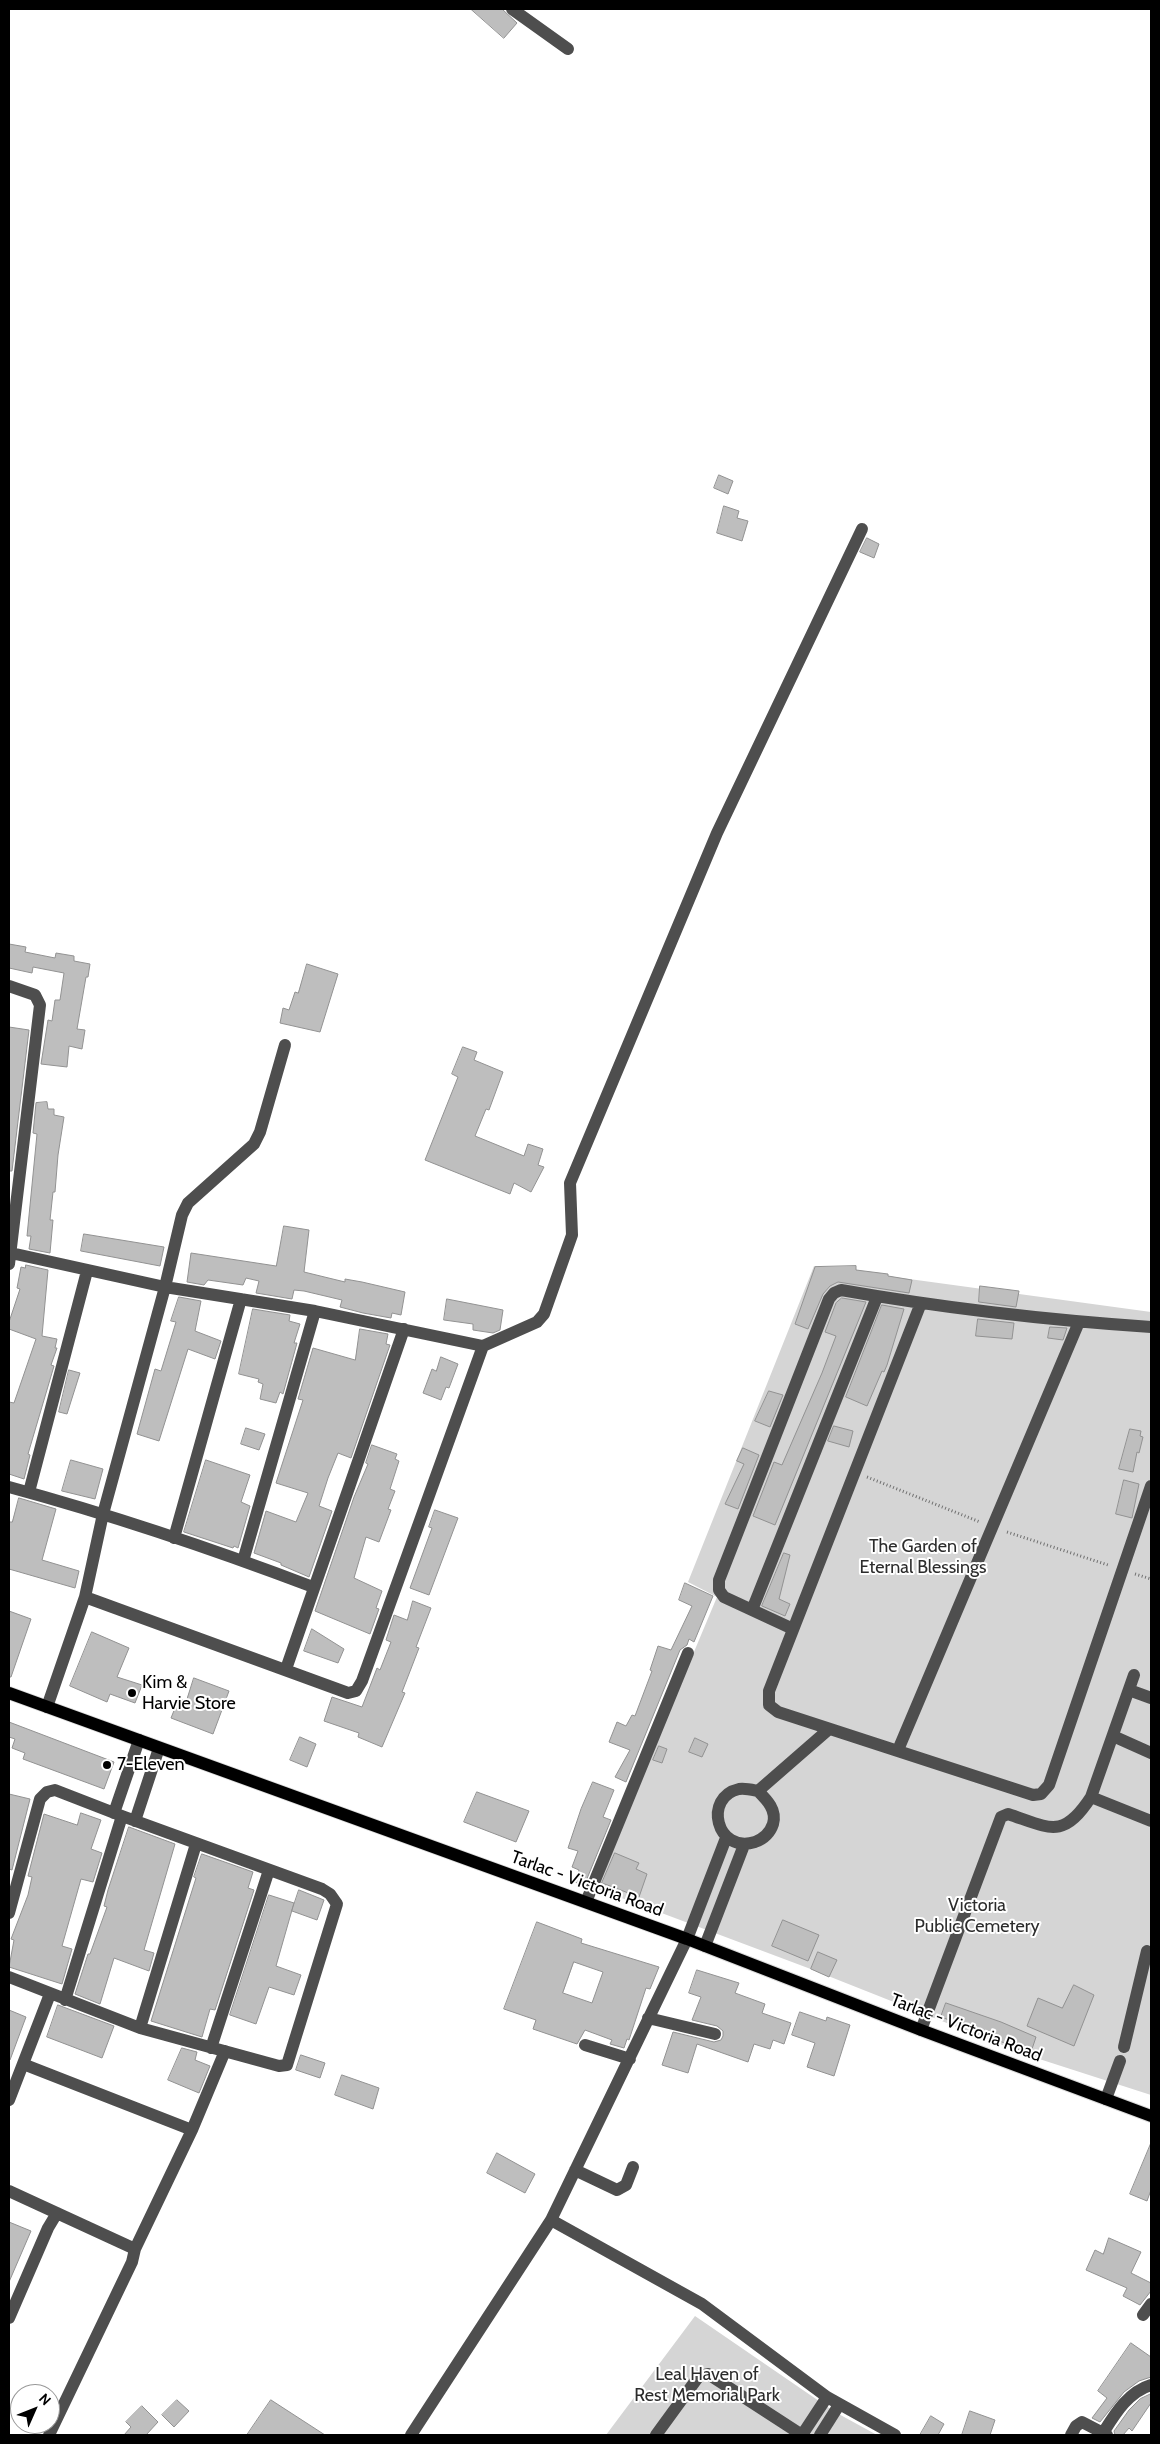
<!DOCTYPE html>
<style>
body{margin:0}
#map{position:relative;width:1160px;height:2444px;overflow:hidden;background:#fff;font-family:Cabin,sans-serif}
canvas{display:block}
.frame{position:absolute;inset:0;border:10px solid #000;pointer-events:none}
.north{position:absolute;left:10px;top:2384px;width:50px;height:50px;box-sizing:border-box;background:#fff;border:1px solid #999;border-radius:50%;rotate:46deg;font-size:14px;font-weight:700;line-height:20px;text-align:center;color:#000}
.north::after{content:'';display:block;margin:auto;width:18px;height:22px;background:#000;clip-path:polygon(50% 0,100% 100%,50% 72%,0 100%)}
</style>
<div id="map">
<canvas width="1160" height="2444"></canvas>
<div class="frame"></div>
<div class="north">N</div>
</div>
<script>
const g = document.querySelector('canvas').getContext('2d');
g.lineJoin = 'round';
function paint(path, color) { g.fillStyle = color; g.fill(path, 'evenodd'); }
function trace(path, color, width, dash) { g.strokeStyle = color; g.lineWidth = width; g.lineCap = dash ? 'butt' : 'round'; g.setLineDash(dash || []); g.stroke(path); }
function write(font, color, halo, rows, align = 'center') {
  g.font = font + ' Cabin,sans-serif'; g.lineWidth = 4; g.setLineDash([]); g.textBaseline = 'middle'; g.strokeStyle = halo; g.fillStyle = color; for (const [text, x, y, turn = 0] of rows) {
    g.save(); g.translate(x, y); g.rotate((+turn || 0) * Math.PI / 180); g.textAlign = isNaN(turn) ? turn : align; if (halo) g.strokeText(text, 0, 0); g.fillText(text, 0, 0); g.restore();
  }
}
paint(new Path2D(`
 M814 1266 1151 1312V2095L1030 2056 808 1968 595 1888 717 1597 688 1582Z
 M695 2316 835 2412 877 2435H606Z`), '#d5d5d5');
const building = new Path2D(`
 M471 9H502L517 23 504 38Z
 M719 475 733 481 728 494 714 488Z
 M724 506 739 511 737 518 748 521 742 541 717 533Z
 M867 538 879 544 874 558 860 552Z
 M9 944 26 947 25 952 55 958 56 953 74 956V961L90 964 88 977H86L77 1029 85 1030 82 1049 69 1046 67 1067 41 1064 48 1020 52 1021 55 1000H60L64 973 33 967 32 973 9 968Z
 M307 964 338 974 320 1032 280 1023 283 1008 289 1010 295 992 298 993Z
 M9 1027 29 1030 12 1171H9Z
 M463 1047 477 1052 474 1060 503 1072 489 1110 486 1109 475 1136 524 1156 528 1144 543 1149 538 1165 544 1167 531 1192 514 1183 510 1194 425 1160 458 1077 452 1074Z
 M47 1102 48 1109H54V1115L64 1117 58 1155 55 1192H53L50 1220H53L50 1253 29 1249 31 1236H27L37 1134 33 1133 36 1103Z
 M284 1226 309 1230 304 1272 345 1282V1279L362 1282 405 1292 401 1315 392 1313 391 1318 363 1313 340 1307 342 1300 304 1291 294 1290 292 1299 256 1293 259 1281 246 1278 243 1285 208 1280 204 1285 187 1282 191 1253 276 1266Z
 M84 1234 164 1247 160 1266 81 1251Z
 M26 1265 48 1270 42 1336 57 1339 55 1348H57L51 1365 54 1366 28 1454 30 1455 24 1479 9 1474V1402L14 1403 36 1339 9 1329V1322L20 1289 17 1288 21 1267 25 1268Z
 M856 1266V1270L888 1274V1276L912 1280 909 1293 838 1282 830 1286 823 1294 808 1329 795 1324 815 1267Z
 M980 1286 1019 1291 1016 1307 979 1302Z
 M179 1297 201 1301 195 1331 221 1341 215 1359 188 1349 159 1441 137 1434 155 1369 161 1371 176 1322 171 1321Z
 M842 1298 866 1302 775 1525 753 1516 774 1462 782 1465 822 1373 836 1336 825 1332 836 1303Z
 M447 1299 503 1310 500 1330 493 1333 473 1330V1324L444 1320Z
 M882 1305 904 1309 887 1365 884 1372 882 1371 867 1406 846 1397Z
 M253 1309 290 1315 289 1321 300 1324 294 1343H297L283 1394 280 1392 276 1403 260 1399 263 1384 258 1382 259 1379 239 1374Z
 M978 1319 1014 1323 1012 1339 976 1336Z
 M1050 1327 1067 1328 1063 1340 1048 1338Z
 M360 1329 388 1334 386 1344 390 1345 351 1458 338 1453 328 1478 319 1506 332 1511 309 1577 281 1565V1563L254 1553 266 1511 296 1522 308 1493 276 1483 303 1400 298 1399 313 1348 355 1360Z
 M441 1357 458 1364 449 1388 446 1387 441 1400 423 1393 432 1369 436 1371Z
 M69 1370 80 1373 67 1414 59 1412Z
 M769 1391 783 1395 770 1427 755 1421Z
 M834 1426 853 1431 849 1447 828 1441Z
 M246 1428 265 1434 259 1450 241 1444Z
 M1130 1429 1141 1431 1140 1436 1143 1437 1139 1453 1137 1452 1133 1472 1119 1469Z
 M372 1445 397 1454 395 1459 399 1461 390 1489 395 1491 388 1509 391 1510 379 1542 366 1537 354 1578 382 1591 376 1608 379 1609 370 1634 315 1611 354 1497 368 1464 366 1463Z
 M743 1448 759 1455 738 1509 725 1504 744 1464 737 1461Z
 M71 1460 103 1469 95 1499 62 1491Z
 M206 1460 250 1475 241 1502 250 1506 238 1548 234 1546 233 1548 184 1532Z
 M1124 1480 1139 1484 1132 1518 1116 1514Z
 M19 1498 56 1509 42 1560 79 1571 75 1588 9 1569V1522H12Z
 M435 1510 458 1518 429 1595 410 1588 432 1528 429 1527Z
 M784 1553 790 1555 779 1599 790 1604 785 1616 762 1606Z
 M685 1583 713 1596 694 1642 689 1639 687 1645 680 1650 626 1782 615 1777 630 1750 609 1742 617 1722 626 1726 632 1715 635 1716 652 1671 650 1670 658 1646 671 1650 692 1606 679 1600Z
 M413 1601 431 1608 416 1647 419 1648 402 1692 405 1693 382 1747 358 1737 359 1733 324 1721 332 1697 362 1707 377 1668 380 1670 391 1642 386 1640 394 1615 407 1620Z
 M9 1611 31 1619 11 1677H9Z
 M312 1629 344 1649 338 1663 304 1651Z
 M92 1632 129 1648 117 1677 142 1685 135 1703 110 1694 107 1702 70 1686Z
 M194 1678 229 1691 213 1734 171 1718 179 1698 186 1701Z
 M9 1722 114 1762 104 1789 23 1759 25 1753 12 1748 15 1739 9 1737Z
 M300 1737 316 1744 307 1767 290 1760Z
 M695 1738 708 1744 702 1757 689 1752Z
 M659 1746 667 1749 662 1763 653 1760Z
 M593 1782 614 1790 603 1817 611 1820 584 1886 575 1882 579 1870 572 1867 578 1851 568 1848 581 1809Z
 M477 1792 529 1811 516 1842 464 1822Z
 M9 1794 30 1799 12 1870 9 1869Z
 M81 1813 101 1820 91 1849 102 1853 93 1882 81 1879 62 1946 72 1949 62 1984 9 1967 14 1940 11 1939 28 1895 32 1877 28 1876 44 1814 77 1825Z
 M129 1827 175 1844 144 1950 154 1953 149 1971 114 1958 100 2004 75 1994 88 1954H90L107 1907 104 1906 108 1890Z
 M615 1853 639 1863 636 1869 647 1874 639 1897 602 1883Z
 M202 1854 253 1872 248 1888 254 1890 215 2010 210 2009 202 2037 151 2021 196 1878 194 1877Z
 M299 1890 324 1900 317 1920 292 1911Z
 M269 1895 294 1903 276 1966 301 1975 294 1995 269 1987 256 2024 230 2015Z
 M783 1920 819 1935 808 1961 772 1946Z
 M537 1922 582 1939 581 1943 659 1967 650 1989 646 1988 629 2040 627 2039 624 2048 610 2044 612 2040 585 2030 577 2044 533 2029 536 2020 504 2009ZM574 1962 603 1972 592 2003 563 1993Z
 M818 1952 837 1960 829 1977 811 1969Z
 M697 1970 739 1983 735 1993 765 2004 762 2013 791 2023 784 2044 773 2040 770 2049 754 2044 748 2062 697 2044 688 2073 662 2065 673 2032 714 2042 721 2040 723 2036V2031L717 2026 692 2020 701 1997 689 1993Z
 M1074 1985 1094 1995 1074 2046 1027 2026 1038 1998 1062 2008Z
 M946 2003 1001 2022 1036 2037 1030 2055 974 2029 941 2017Z
 M58 2005 114 2026 102 2058 47 2037Z
 M9 2010 26 2017 10 2060H9Z
 M800 2012 826 2021 827 2017 850 2025 834 2076 807 2067 815 2043 792 2035Z
 M182 2048 197 2052 195 2060 210 2066 199 2093 168 2080Z
 M301 2055 325 2063 320 2078 296 2070Z
 M342 2075 379 2088 373 2109 335 2095Z
 M1151 2143V2190L1147 2201 1130 2194Z
 M497 2153 535 2174 525 2193 487 2173Z
 M9 2222 31 2231 9 2282Z
 M1109 2238 1141 2252 1131 2273 1151 2283V2291L1140 2305 1123 2296 1127 2288 1086 2270 1095 2250 1103 2254Z
 M1131 2343 1151 2357V2377L1139 2381 1124 2392 1100 2422 1092 2418 1107 2398 1098 2391Z
 M1151 2394V2403L1132 2431 1129 2428 1123 2435H1115L1114 2431 1129 2410 1140 2399Z
 M177 2400 189 2411 174 2427 162 2415Z
 M271 2400 325 2435H247Z
 M142 2406 158 2422 146 2435H124L131 2427 126 2422Z
 M970 2411 995 2420 990 2435H962Z
 M931 2416 944 2424 938 2435H920Z`);
paint(building, '#bebebe');
trace(building, '#929292', 1);
const major = new Path2D(`
 M9 1693 687 1939 921 2030 1151 2116`);
trace(major, '#dbdbdb', 14);
trace(new Path2D(`
 M867 1477 980 1522
 M1007 1532 1108 1565
 M1135 1574 1151 1579`), '#707070', 3, [1, 2.5]);
trace(new Path2D(`
 M512 9 568 49
 M9 986 35 995 40 1005 9 1264
 M11 1253 165 1287 315 1311 483 1346 537 1322 544 1314 572 1235 570 1183 717 833 862 529
 M921 1303 769 1691V1705L778 1712 1033 1795 1041 1794 1049 1785 1151 1486
 M9 1487C112 1515 213 1549 313 1587
 M29 1492 87 1271
 M174 1538 241 1299
 M243 1561 315 1311
 M85 1597 348 1693 356 1691 362 1681 483 1346
 M752 1610 877 1297
 M793 1629 724 1597 719 1590V1580L829 1299 834 1293 841 1290C943 1308 1047 1320 1151 1327
 M286 1669 404 1329
 M1129 1690 1151 1698
 M47 1707 85 1597 103 1514 165 1287 182 1215 188 1203 254 1144 260 1132 285 1045
 M1113 1736 1151 1753
 M898 1750 1079 1322
 M758 1791C767 1800 777 1810 773 1824 770 1833 763 1839 755 1842 716 1854 703 1797 739 1789 745 1788 753 1790 758 1791L828 1730
 M1091 1797 1151 1821
 M114 1813 139 1740
 M135 1821 159 1748
 M586 1902 688 1653
 M9 1913 40 1799 47 1792 55 1790 122 1816 322 1889 330 1894 337 1904 287 2065 279 2066 140 2028 9 1977
 M705 1946 744 1845
 M65 2000 122 1816
 M648 2018 715 2034
 M140 2028 196 1844
 M921 2030 1001 1817 1008 1814C1050 1828 1063 1840 1091 1797L1134 1675
 M585 2045 630 2059
 M1124 2047 1147 1951
 M211 2048 269 1870
 M23 2064 192 2130
 M1106 2099 1120 2061
 M9 2100 50 1994
 M575 2170 617 2190 626 2185 633 2167
 M9 2191 135 2249
 M551 2220 702 2304 827 2397 895 2435
 M1143 2315 1151 2304
 M9 2318 48 2228 57 2213
 M1103 2433C1115 2414 1128 2392 1151 2385
 M49 2435 132 2262 135 2249 192 2130 225 2051
 M411 2435 551 2220 687 1939 726 1838
 M656 2435 699 2376 708 2374 802 2435
 M802 2435 827 2397
 M820 2435 839 2405
 M1071 2435 1076 2426 1082 2422 1107 2435`), '#4e4e4e', 12);
trace(major, '#000', 12);
for (const [x, y, r, color] of [
 [132,1693,5,"#000"],
 [107,1765,5,"#000"]
]) { const dot = new Path2D(); dot.arc(x, y, r, 0, 2 * Math.PI); g.fillStyle = color; g.fill(dot); trace(dot, '#fff', 2); }
write('18px', '#2c2c2c', '#fff', [
 ["The Garden of",923,1547],
 ["Eternal Blessings",923,1568],
 ["Victoria",977,1906],
 ["Public Cemetery",977,1927],
 ["Leal Haven of",707,2375],
 ["Rest Memorial Park",707,2396]
]);
write('18px', '#000', '#fff', [
 ["Kim &",142,1683],
 ["Harvie Store",142,1704],
 ["7-Eleven",117,1765]
], 'left');
write('18px', '#000', '#fff', [
 ["Tarlac - Victoria Road",587,1884,20],
 ["Tarlac - Victoria Road",966,2028,21]
]);
</script>
